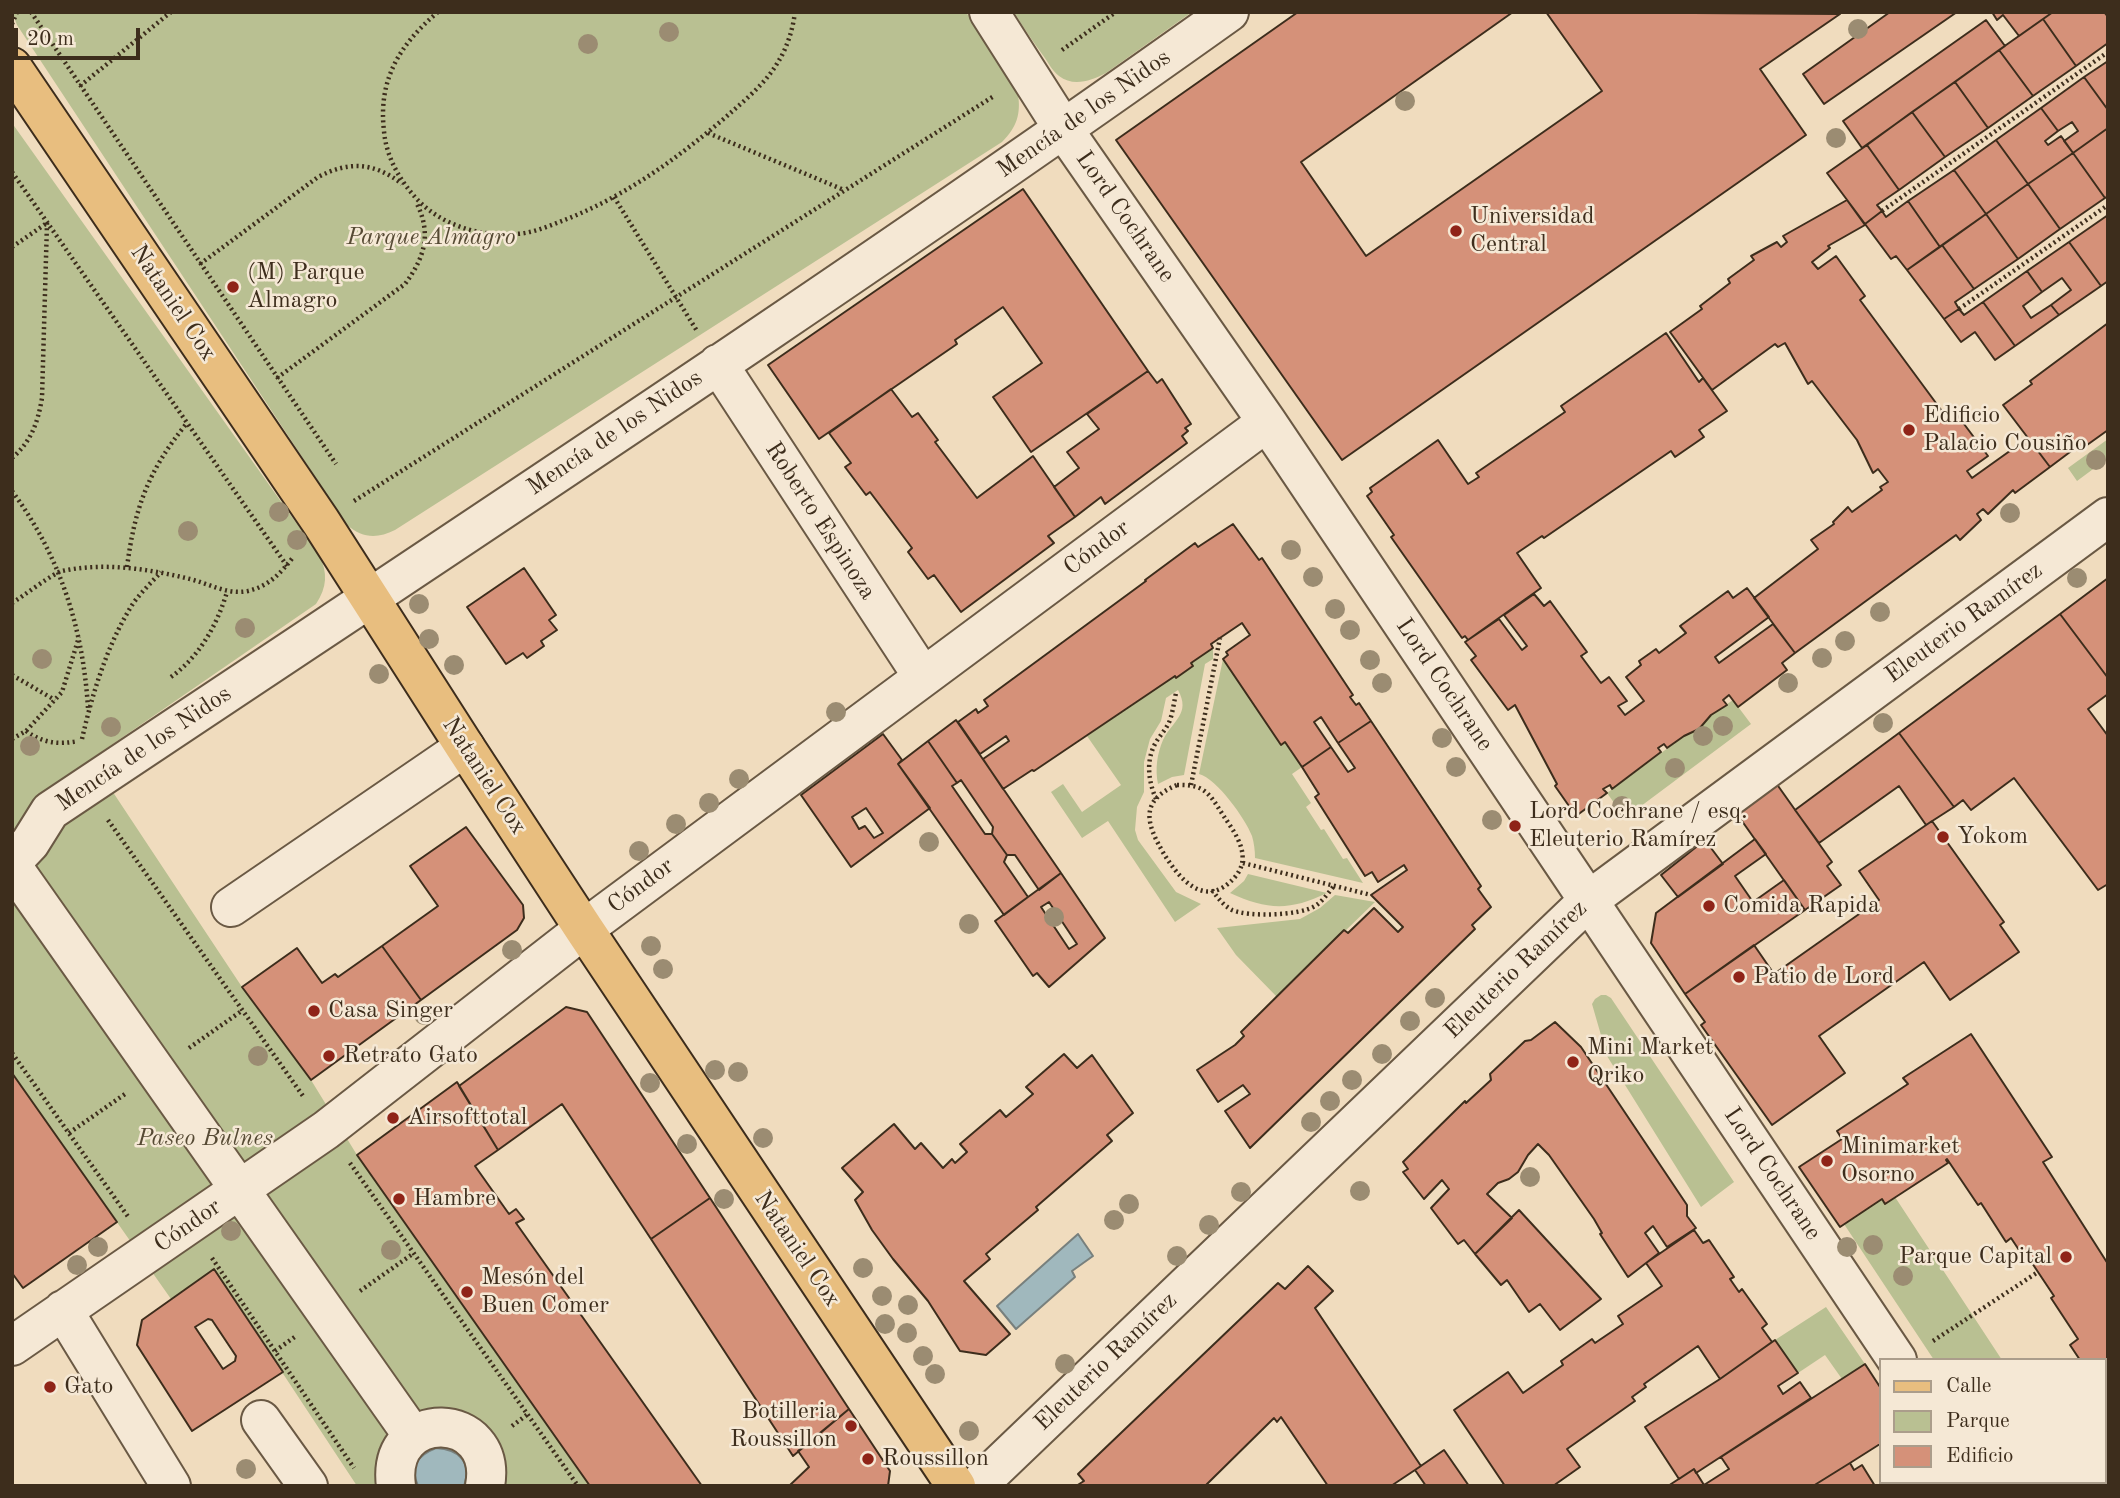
<!DOCTYPE html>
<meta charset="utf-8">
<style>
body{margin:0}
#map{position:relative;width:2120px;height:1498px;overflow:hidden;background:#f0dcbe;font-family:"Old Standard TT",serif}
canvas{display:block}
.frame{position:absolute;inset:0;border:14px solid #3d2d1c;pointer-events:none}
.legend{position:absolute;left:1879px;top:1358px;width:228px;height:126px;box-sizing:border-box;background:#f5e8d5;border:2px solid #ab9d8b;margin:0;padding:9px 12px;list-style:none;font-size:21px;color:#3d2d1c}
.legend li{display:flex;align-items:center;gap:14px;height:35px}
.legend b{width:35px;border:2px solid #ab9d8b}
.scale{position:absolute;left:14px;top:28px;width:126px;height:32px;box-sizing:border-box;border:4px solid #3d2d1c;border-top:0;padding-left:9px;font-size:21px;line-height:24px;white-space:nowrap;color:#3d2d1c;-webkit-text-stroke:5px #f5e8d5;paint-order:stroke}
</style>
<div id="map">
<canvas width="2120" height="1498"></canvas>
<div class="frame"></div>
<ul class="legend">
<li><b style="height:9px;background:#e8be7f"></b>Calle</li>
<li><b style="height:19px;background:#b9c092"></b>Parque</li>
<li><b style="height:19px;background:#d59179"></b>Edificio</li>
</ul>
<div class="scale">20 m</div>
</div>
<script>
const g = document.querySelector('canvas').getContext('2d');
g.lineJoin = 'round';
function paint(path, color) { g.fillStyle = color; g.fill(path, 'evenodd'); }
function trace(path, color, width, dash) { g.strokeStyle = color; g.lineWidth = width; g.lineCap = dash ? 'butt' : 'round'; g.setLineDash(dash || []); g.stroke(path); }
function write(font, color, halo, rows, align = 'center') {
  g.font = font + ' "Old Standard TT",serif'; g.lineWidth = 5; g.setLineDash([]); g.textBaseline = 'middle'; g.strokeStyle = halo; g.fillStyle = color; for (const [text, x, y, turn = 0] of rows) {
    g.save(); g.translate(x, y); g.rotate((+turn || 0) * Math.PI / 180); g.textAlign = isNaN(turn) ? turn : align; if (halo) g.strokeText(text, 0, 0); g.fillText(text, 0, 0); g.restore();
  }
}
paint(new Path2D(`
 M12 12H966L1018 94C1021 114 1017 127 1002 142L395 530C377 539 362 538 347 525L17 25Z
 M1014 12H1192L1106 73C1091 81 1073 87 1059 76 1052 71 1047 60 1042 54 1032 40 1023 27 1014 12Z
 M12 123 319 555C328 573 327 587 316 604L91 759 242 987 311 1080 357 1155 590 1486H357L214 1269 171 1299 12 1073Z
 M2108 439V458L2077 481 2068 468Z
 M1213 648V659L1205 664 1184 775 1172 777 1158 784C1155 769 1157 754 1163 740 1173 720 1191 714 1178 690L1166 698 1161 721 1150 739 1144 762V792L1137 807 1135 830 1138 840 1176 892 1201 904 1175 922 1108 821 1082 838 1051 792 1063 784 1082 812 1121 785 1087 736 1175 676 1177 677 1193 666 1191 663Z
 M1223 659 1280 744 1285 742 1302 767 1292 774 1311 803 1306 807 1321 830 1324 829 1343 859 1347 858 1363 883 1255 858C1255 850 1254 843 1252 836 1245 818 1217 779 1199 774Z
 M1733 700 1751 724 1625 818 1607 793 1684 736 1699 729 1711 715Z
 M1248 874 1327 893C1290 911 1267 910 1230 893L1244 881Z
 M1335 895 1375 902 1277 997 1236 955 1217 928 1300 919 1320 908Z
 M1601 995H1606L1611 998 1734 1182 1701 1207 1607 1056 1592 1004 1595 999Z
 M1895 1197 2002 1360H1934L1844 1224 1882 1199 1885 1204Z
 M1826 1307 1865 1364 1842 1379 1825 1355 1798 1373 1775 1340Z`), '#b9c092');
const water = new Path2D(`
 M1078 1234 1093 1256 1072 1271 1075 1277 1016 1329 997 1306Z
 M436 1448C459 1449 472 1462 464 1486H418C409 1466 418 1455 436 1448Z`);
paint(water, '#a0b8bd');
trace(water, '#78807d', 2);
const building = new Path2D(`
 M1298 12H1513L1301 162 1366 256 1602 91 1546 12 1840 14 1760 69 1806 135 1342 460 1116 140Z
 M1890 12H1957L1824 104 1803 74Z
 M1992 12H2053L2019 36 2003 15 1997 20Z
 M2053 12H2104L2108 17V43L2076 66 2043 19Z
 M2043 19 2076 66 2033 96 1999 50Z
 M1986 20 2005 46 1862 148 1843 121Z
 M1999 50 2033 96 1988 128 1955 82Z
 M2108 61V110L2084 77Z
 M2084 77 2108 110V128L2073 153 2064 141 2078 131 2072 122 2058 131 2041 108Z
 M1955 82 1988 128 1945 157 1912 112Z
 M2041 108 2058 131 2045 141 2048 145 2061 136 2073 153 2028 184 1996 140Z
 M1912 112 1945 157 1899 190 1867 145Z
 M2108 128V196L2105 198 2073 153Z
 M1996 140 2028 184 1986 214 1954 170Z
 M1867 145 1899 190 1877 205 1882 211 1865 224 1827 173Z
 M2073 153 2105 198 2060 229 2028 184Z
 M1954 170 1986 214 1940 247 1908 201Z
 M2028 184 2060 229 2018 259 1986 214Z
 M1023 189 1148 371 1031 452 993 397 1042 363 1003 307 955 340 957 344 819 439 768 365Z
 M1847 200 1865 225 1828 246 1830 248 1812 262 1818 269 1836 256 1865 296 1860 300 1950 422 1958 416 1988 456 1967 471 1972 478 2028 438 2050 467 2015 493 2013 490 1988 514 1983 509 1977 514 1981 520 1960 540 1956 535 1795 653 1754 598 1818 549 1811 540 1834 524 1833 522 1848 507 1852 512 1882 490 1880 487 1888 482 1878 469 1873 473 1857 440 1812 381 1808 384 1785 343 1778 347 1775 344 1712 390 1670 332 1702 309 1700 306 1730 283 1728 279 1754 260 1751 256 1777 242 1781 247 1787 242 1783 236Z
 M1908 201 1940 247 1907 270 1896 256 1891 259 1865 224 1882 211 1886 217Z
 M1986 214 2018 259 1974 289 1942 245Z
 M2108 215V281L2101 286 2069 242Z
 M2069 242 2101 286 2059 315 2051 305 2071 290 2062 278 2042 292 2027 271Z
 M1942 245 1974 289 1955 302 1959 309 1944 319 1907 270Z
 M2027 271 2042 292 2023 306 2031 318 2051 305 2059 315 2015 346 1983 302Z
 M1983 302 2015 346 1995 360 1975 332 1961 342 1944 319 1959 309 1964 315Z
 M2108 323V430L2080 450 2078 446 2050 467 2003 405 2032 384 2030 381Z
 M1666 333 1699 382 1703 378 1727 411 1699 430 1704 437 1675 457 1671 451 1544 538 1542 536 1517 553 1541 588 1468 640 1465 636 1462 638 1391 537 1394 535 1367 496 1372 492 1370 488 1438 440 1468 484 1479 477 1476 473 1565 412 1561 406Z
 M1148 371 1157 383 1162 379 1191 424 1185 428 1188 431 1182 436 1187 443 1105 504 1101 497 1075 517 1054 487 1079 468 1067 452 1099 429 1087 414Z
 M891 389 912 417 918 413 938 440 935 442 977 498 1033 456 1075 517 1048 536 1054 543 961 612 934 575 928 579 908 552 912 548 870 492 866 495 845 467 851 463 829 433Z
 M1233 524 1259 560 1262 558 1353 695 1350 697 1356 705 1359 703 1371 721 1338 743 1321 717 1314 722 1331 747 1302 767 1285 742 1281 745 1223 659 1228 655 1226 652 1250 635 1242 623 1211 644 1213 648 1191 663 1193 666 1176 678 1175 676 1034 771 1032 770 1003 789 983 759 1009 741 1006 736 980 754 958 722 976 709 978 713 988 706 984 700 1146 581 1145 580 1195 543 1198 547Z
 M524 568 556 615 549 620 557 630 541 641 544 646 527 658 523 653 506 664 467 607Z
 M2108 578V678L2060 614Z
 M1747 588 1769 617 1715 657 1719 663 1773 624 1795 653 1782 663 1787 670 1738 707 1729 695 1723 700 1727 705 1711 715 1699 729 1684 736 1667 748 1664 744 1658 748 1661 752 1612 789 1610 785 1603 789 1607 793 1576 816 1555 786 1557 784 1515 705 1508 710 1471 660 1476 656 1465 642 1499 619 1522 650 1527 646 1504 615 1534 594 1544 606 1550 601 1587 652 1581 656 1601 683 1609 677 1627 701 1618 706 1625 715 1644 701 1626 677 1641 665 1639 661 1656 649 1659 653 1686 633 1680 626 1728 591 1733 598Z
 M2060 614 2108 678V694L2088 709 2108 736V884L2098 890 2014 778 1971 810 1963 800 1954 807 1899 733Z
 M956 720 1061 873 1039 890 1015 855H1007L992 834 993 827 961 780 957 783 928 741Z
 M1371 721 1481 886 1478 889 1491 907 1472 925 1475 929 1250 1148 1225 1111 1250 1094 1243 1085 1218 1102 1197 1070 1235 1045 1244 1036 1241 1032 1344 930 1348 933 1374 908 1398 932 1403 927 1371 895 1407 870 1404 865 1378 882 1372 872 1365 876 1315 797 1319 794 1302 767 1331 747 1348 772 1355 768 1338 743Z
 M1899 733 1954 807 1926 825 1899 786 1819 843 1795 810Z
 M883 734 902 760 898 764 930 808 851 867 801 795ZM866 808 883 833 874 838 865 826 859 829 852 817Z
 M928 741 957 783 952 786 985 834H992L1007 855 1004 862 1028 897 1004 915 898 764Z
 M1776 783 1832 862 1827 866 1841 885 1805 910 1737 814Z
 M1932 821 2004 922 2000 925 2019 952 1950 1000 1924 962 1819 1036 1845 1073 1772 1125 1701 1025 1705 1022 1685 994 1754 945 1774 974 1879 900 1859 871Z
 M466 827 523 905 524 918 517 930 421 1000 382 946 438 906 410 866Z
 M1755 839 1766 854 1735 876 1753 902 1784 880 1805 910 1685 994 1651 943 1656 913Z
 M1705 840 1723 864 1678 897 1661 875Z
 M1061 873 1105 938 1049 987 1037 973 1033 976 995 921ZM1049 902 1077 944 1069 949 1041 907Z
 M382 946 421 1000 311 1080 242 987 297 948 322 983 335 974 338 977Z
 M566 1007 587 1012 710 1198 651 1239 562 1104 498 1150 459 1086Z
 M1555 1022 1581 1047 1687 1205V1216L1696 1228 1667 1247 1653 1226 1645 1233 1659 1253 1628 1277 1600 1234 1602 1233 1594 1219 1549 1155 1538 1144 1528 1155 1518 1172 1509 1179 1498 1183 1487 1194 1512 1218 1475 1254 1464 1240 1458 1244 1431 1208 1449 1189 1442 1180 1424 1199 1403 1172 1408 1169 1403 1162 1465 1101 1466 1103 1491 1080 1490 1074 1525 1041 1531 1040Z
 M1971 1034 2052 1157 2043 1162 2108 1264V1486H2011L2009 1482H2104V1360H2080L2070 1345 2078 1339 2051 1298 2054 1296 2022 1248 2019 1250 2011 1238 2006 1242 1981 1203 1978 1205 1947 1159 1946 1160 1948 1163 1885 1204 1882 1199 1840 1227 1799 1167 1842 1139 1837 1131 1908 1084 1903 1078Z
 M1064 1054 1077 1068 1092 1055 1133 1113 1107 1135 1112 1141 1036 1207 1038 1210 986 1254 990 1259 964 1281 1010 1334 986 1355 960 1351 928 1301 893 1259 872 1230 855 1200 863 1192 842 1168 894 1124 915 1149 921 1143 943 1168 952 1159 955 1163 967 1152 960 1144 1000 1110 1006 1117 1033 1094 1026 1087Z
 M12 1073 117 1222 23 1288 12 1273Z
 M457 1082 498 1150 475 1166 509 1214 516 1209 524 1219 516 1223 702 1486H590L357 1155Z
 M710 1198 849 1409 793 1456 651 1239Z
 M1519 1210 1601 1299 1560 1330 1540 1304 1529 1312 1507 1280 1501 1285 1475 1254Z
 M1694 1230 1703 1243 1709 1240 1734 1277 1730 1279 1739 1292 1742 1289 1767 1324 1762 1328 1772 1342 1720 1379 1698 1346 1644 1384 1646 1387 1632 1397 1635 1401 1567 1449 1580 1467 1553 1486H1505L1454 1410 1508 1372 1523 1393 1563 1365 1561 1361 1592 1339 1595 1343 1623 1324 1618 1316 1662 1286 1646 1263Z
 M1308 1266 1333 1291 1315 1308 1421 1466 1391 1486H1328L1281 1417 1277 1422 1274 1418 1205 1486H1076L1084 1481 1078 1474 1278 1283 1285 1289Z
 M214 1269 283 1372 192 1431 137 1345 142 1320ZM208 1319 212 1320 236 1356 235 1361 223 1369 195 1327Z
 M1775 1340 1798 1373 1778 1386 1783 1394 1800 1382 1811 1398 1696 1473 1694 1469 1679 1479 1645 1427 1720 1379Z
 M1865 1364 1880 1387V1444L1850 1463 1813 1486H1668L1694 1469 1704 1485 1729 1469 1721 1457Z
 M849 1409 890 1471 888 1486H789L809 1467 798 1451Z
 M1444 1450 1469 1486H1426L1415 1470Z
 M1850 1463 1854 1470 1862 1465 1875 1486H1813Z`);
paint(building, '#d59179');
trace(building, '#3d2d1c', 2);
const minor = new Path2D(`
 M989 12 1064 130 1267 422 1897 1360
 M718 364 923 677
 M12 862 30 843 50 811C445 547 842 288 1229 12
 M12 866 413 1436
 M231 907 465 747
 M63 1310 171 1486
 M12 1346 326 1130 584 929 1267 422
 M261 1420 308 1486
 M1981 1482 1983 1486
 M396 1486C385 1406 499 1410 485 1486
 M977 1486 1589 900 2108 517`);
const major = new Path2D(`
 M12 67 321 522 465 747 584 929 956 1486`);
trace(minor, '#6a5944', 42);
trace(major, '#3d2d1c', 42);
trace(new Path2D(`
 M31 12 336 464
 M438 12C399 45 378 80 384 131 386 156 399 179 415 197 440 225 479 237 516 234 534 233 551 225 567 219 627 195 678 158 727 116 745 100 766 83 778 62 787 48 793 29 795 12
 M12 24 17 12
 M1062 50 1116 12
 M80 86 171 12
 M708 133 844 190
 M12 172 287 566
 M614 197 697 331
 M1882 211 2108 52
 M12 247 47 223
 M200 264 318 177C349 161 374 162 402 184
 M1959 309 2108 205
 M277 378 405 284C425 257 432 233 416 202
 M12 458C31 442 38 422 42 398L47 223
 M12 491C60 556 83 628 88 708
 M354 501 994 96
 M127 567C135 507 148 471 187 423
 M12 603C22 597 55 572 62 571 104 562 149 569 190 579 210 584 227 595 248 591 269 586 281 573 294 556
 M12 675 55 700
 M171 677C200 656 217 625 227 592
 M26 731C43 743 58 745 78 741
 M12 739 26 731 62 692 79 637
 M82 739C92 695 106 649 129 610 137 596 150 584 161 572
 M1177 785C1186 785 1195 785 1203 790 1212 796 1217 806 1223 815 1235 833 1253 856 1235 877 1206 910 1180 880 1164 854 1147 825 1138 801 1177 785Z
 M1191 785 1220 638
 M1156 799C1148 780 1145 758 1158 739 1162 733 1167 728 1170 720 1173 711 1174 702 1176 693
 M108 820 303 1096
 M1243 863 1371 895
 M1212 890C1218 898 1223 905 1232 910 1248 917 1299 916 1315 906 1323 901 1328 893 1334 886
 M189 1048 243 1010
 M12 1053 129 1218
 M69 1133 125 1094
 M350 1163 578 1486
 M212 1258 354 1468
 M360 1291 414 1253
 M1933 1341 2038 1272
 M275 1351 296 1336
 M512 1426 528 1414`), '#3d2d1c', 4.5, [2, 3.5]);
trace(minor, '#f5e8d5', 38);
trace(major, '#e8be7f', 38);
g.fillStyle = '#9b8c72';
for (const [x, y] of [
 [1858,29],
 [669,32],
 [588,44],
 [1405,101],
 [1836,138],
 [2096,460],
 [279,512],
 [2010,513],
 [188,531],
 [297,540],
 [1291,550],
 [1313,577],
 [2077,578],
 [419,604],
 [1335,609],
 [1880,612],
 [245,628],
 [1350,630],
 [429,639],
 [1845,641],
 [1822,658],
 [42,659],
 [1370,660],
 [454,665],
 [379,674],
 [1382,683],
 [1788,683],
 [836,712],
 [1883,723],
 [1723,726],
 [111,727],
 [1703,736],
 [1442,738],
 [30,746],
 [1456,767],
 [1675,768],
 [739,779],
 [709,803],
 [1622,806],
 [1492,820],
 [676,824],
 [929,842],
 [639,851],
 [1054,917],
 [969,924],
 [651,946],
 [512,950],
 [663,969],
 [1435,998],
 [424,1015],
 [1410,1021],
 [1382,1054],
 [258,1056],
 [715,1070],
 [738,1072],
 [1352,1080],
 [650,1083],
 [1330,1101],
 [1311,1122],
 [763,1138],
 [687,1144],
 [1530,1177],
 [1360,1191],
 [1241,1192],
 [724,1199],
 [1129,1204],
 [1114,1220],
 [1209,1225],
 [231,1231],
 [1873,1245],
 [98,1247],
 [1847,1247],
 [391,1250],
 [1177,1256],
 [77,1265],
 [863,1268],
 [1903,1276],
 [882,1296],
 [908,1305],
 [885,1324],
 [907,1333],
 [923,1356],
 [1065,1364],
 [935,1374],
 [969,1431],
 [246,1469]
]) { g.beginPath(); g.arc(x, y, 10, 0, 2 * Math.PI); g.fill(); }
for (const [x, y, r, color] of [
 [1456,231,7,"#8f2418"],
 [233,287,7,"#8f2418"],
 [1909,430,7,"#8f2418"],
 [1515,826,7,"#8f2418"],
 [1943,837,7,"#8f2418"],
 [1709,906,7,"#8f2418"],
 [1739,977,7,"#8f2418"],
 [314,1011,7,"#8f2418"],
 [329,1056,7,"#8f2418"],
 [1573,1062,7,"#8f2418"],
 [393,1118,7,"#8f2418"],
 [1827,1161,7,"#8f2418"],
 [399,1199,7,"#8f2418"],
 [2066,1257,7,"#8f2418"],
 [467,1292,7,"#8f2418"],
 [50,1387,7,"#8f2418"],
 [851,1426,7,"#8f2418"],
 [868,1459,7,"#8f2418"]
]) { const dot = new Path2D(); dot.arc(x, y, r, 0, 2 * Math.PI); g.fillStyle = color; g.fill(dot); trace(dot, '#f5e8d5', 2.5); }
write('24px', '#3d2d1c', '#f5e8d5', [
 ["Mencía de los Nidos",1084,114,-35],
 ["Lord Cochrane",1125,217,55],
 ["Nataniel Cox",173,303,56],
 ["Mencía de los Nidos",615,433,-34],
 ["Roberto Espinoza",820,521,57],
 ["Cóndor",1097,548,-37],
 ["Eleuterio Ramírez",1964,623,-36],
 ["Lord Cochrane",1444,685,56],
 ["Mencía de los Nidos",144,749,-34],
 ["Nataniel Cox",484,776,57],
 ["Cóndor",641,886,-37],
 ["Eleuterio Ramírez",1516,970,-44],
 ["Lord Cochrane",1772,1174,56],
 ["Cóndor",188,1226,-35],
 ["Nataniel Cox",797,1249,56],
 ["Eleuterio Ramírez",1106,1362,-44]
]);
write('24px', '#3d2d1c', '#f5e8d5', [
 ["Universidad",1470,217],
 ["Central",1470,245],
 ["(M) Parque",247,273],
 ["Almagro",247,301],
 ["Edificio",1923,416],
 ["Palacio Cousiño",1923,444],
 ["Lord Cochrane / esq.",1529,812],
 ["Eleuterio Ramírez",1529,840],
 ["Yokom",1957,837],
 ["Comida Rapida",1723,906],
 ["Patio de Lord",1753,977],
 ["Casa Singer",328,1011],
 ["Mini Market",1587,1048],
 ["Qriko",1587,1076],
 ["Retrato Gato",343,1056],
 ["Airsofttotal",407,1118],
 ["Minimarket",1841,1147],
 ["Osorno",1841,1175],
 ["Hambre",413,1199],
 ["Parque Capital",2052,1257,"right"],
 ["Mesón del",481,1278],
 ["Buen Comer",481,1306],
 ["Gato",64,1387],
 ["Botilleria",837,1412,"right"],
 ["Roussillon",837,1440,"right"],
 ["Roussillon",882,1459]
], 'left');
write('italic 24px', '#564a34', '#f5e8d5', [
 ["Parque Almagro",431,238],
 ["Paseo Bulnes",205,1139]
]);
</script>
